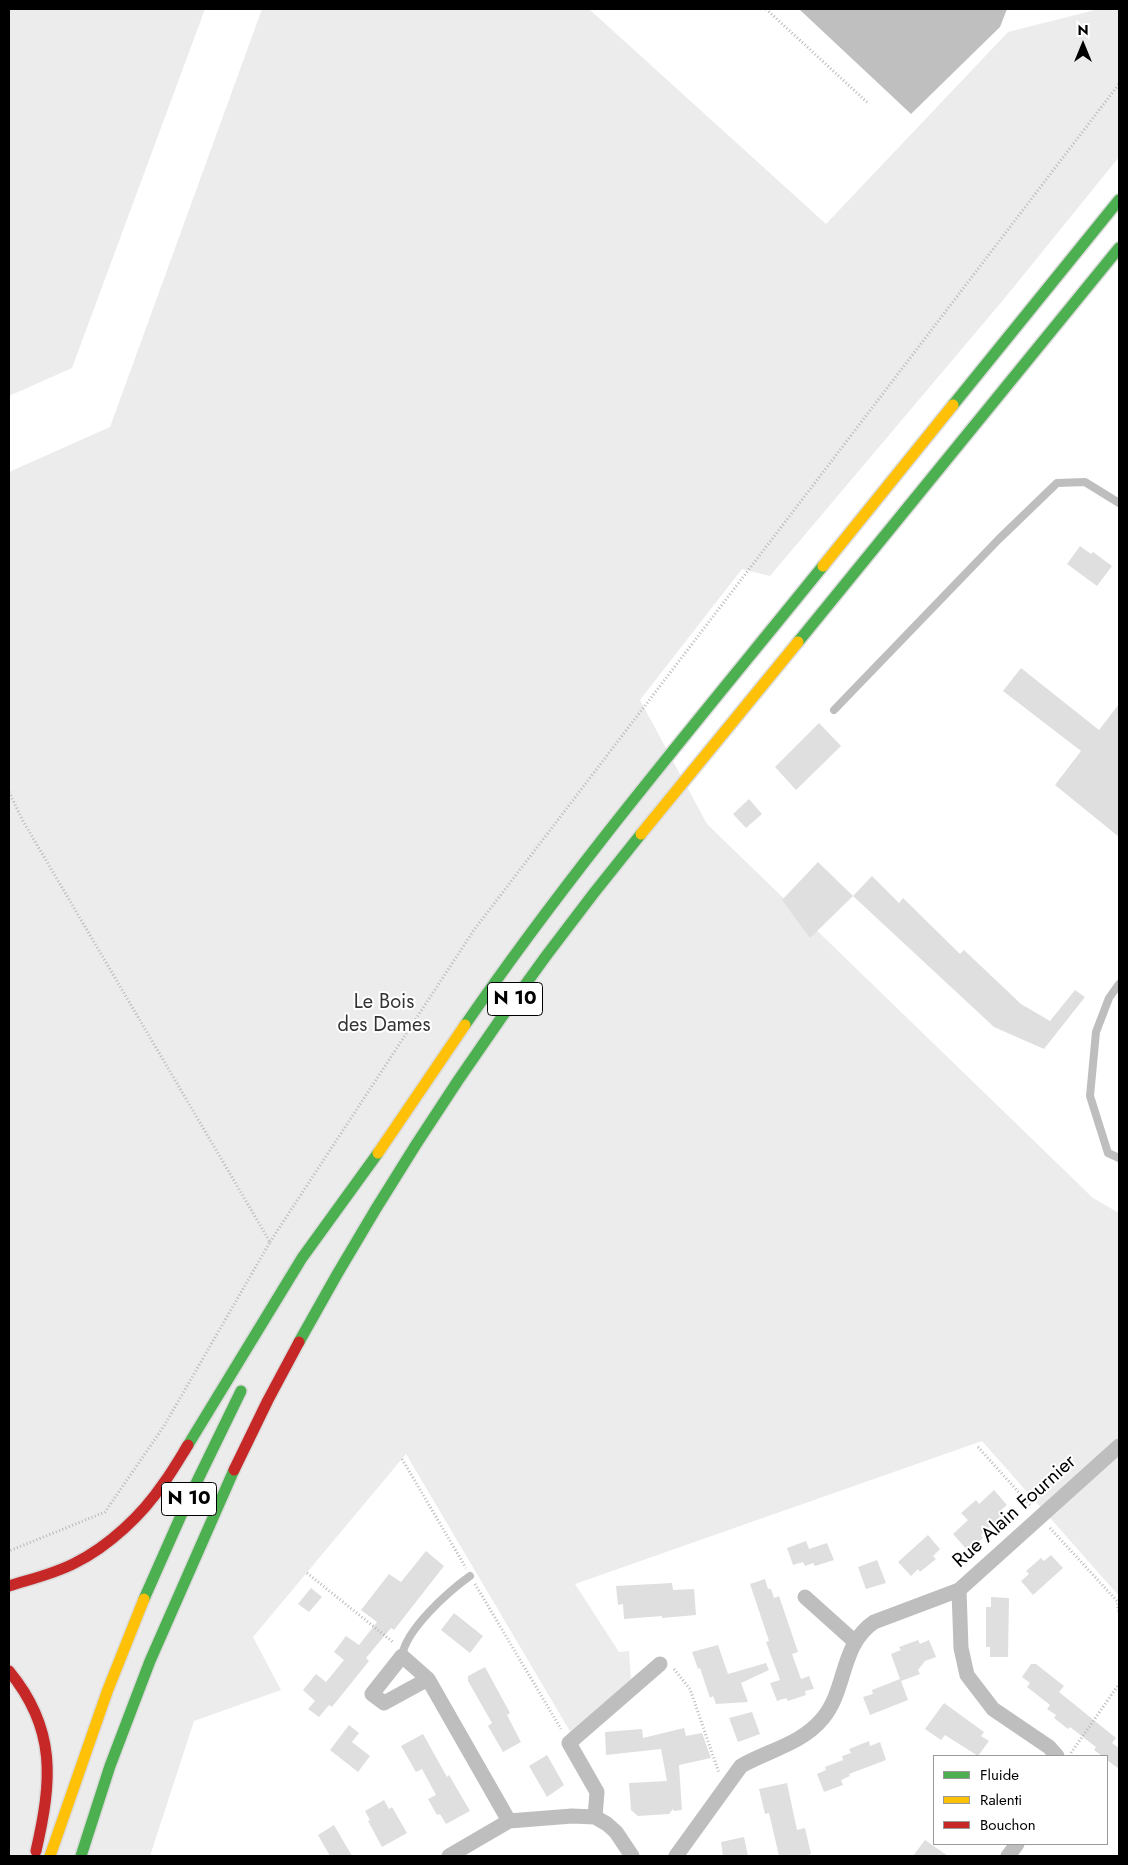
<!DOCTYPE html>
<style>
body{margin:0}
#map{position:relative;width:1128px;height:1865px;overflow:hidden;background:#fff;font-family:Jost,sans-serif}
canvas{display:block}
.frame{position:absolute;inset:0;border:10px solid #000;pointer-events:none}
.legend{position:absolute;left:933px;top:1755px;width:175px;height:90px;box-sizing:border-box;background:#fff;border:1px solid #999;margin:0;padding:6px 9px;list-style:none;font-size:15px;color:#000}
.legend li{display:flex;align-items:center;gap:10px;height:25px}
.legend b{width:25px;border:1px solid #999}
.north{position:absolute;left:1058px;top:20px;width:50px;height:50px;-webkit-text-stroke:4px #fff;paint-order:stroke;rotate:0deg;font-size:14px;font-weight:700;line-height:20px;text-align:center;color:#000}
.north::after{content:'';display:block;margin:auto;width:18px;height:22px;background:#000;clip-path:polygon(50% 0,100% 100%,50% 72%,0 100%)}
</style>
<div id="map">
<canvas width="1128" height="1865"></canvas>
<div class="frame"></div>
<ul class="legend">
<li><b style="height:6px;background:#4caf50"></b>Fluide</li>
<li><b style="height:6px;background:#ffc107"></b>Ralenti</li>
<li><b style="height:6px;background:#c62828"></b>Bouchon</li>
</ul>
<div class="north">N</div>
</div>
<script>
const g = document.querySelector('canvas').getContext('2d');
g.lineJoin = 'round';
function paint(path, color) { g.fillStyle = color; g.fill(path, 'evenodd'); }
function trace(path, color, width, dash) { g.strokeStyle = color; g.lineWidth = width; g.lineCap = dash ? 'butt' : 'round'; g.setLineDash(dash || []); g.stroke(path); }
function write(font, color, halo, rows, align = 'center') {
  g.font = font + ' Jost,sans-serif'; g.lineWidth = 4; g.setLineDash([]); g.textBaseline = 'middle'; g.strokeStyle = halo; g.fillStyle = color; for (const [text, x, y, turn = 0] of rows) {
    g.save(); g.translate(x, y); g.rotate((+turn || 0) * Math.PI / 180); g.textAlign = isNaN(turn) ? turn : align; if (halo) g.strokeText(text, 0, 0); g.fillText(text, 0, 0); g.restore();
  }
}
paint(new Path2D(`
 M9 9H205L72 368 9 396Z
 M262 9H589L826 224 1008 32 1099 9H1117L1119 11V157L1004 299 770 576 742 569 640 700 707 824 1093 1198 1119 1213V1596L982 1441 575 1584 619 1652 629 1651 631 1681 571 1733 406 1454 253 1637 281 1690 194 1721 150 1856H9V472L110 427Z`), '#ececec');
paint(new Path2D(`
 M799 9H1007L1000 27 911 114Z`), '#bfbfbf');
paint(new Path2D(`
 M1080 546 1091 554 1093 552 1112 566 1097 586 1067 564Z
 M1021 668 1099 730 1119 704V837L1055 785 1081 751 1003 691Z
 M819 723 841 746 796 790 775 767Z
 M749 799 762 814 746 828 733 814Z
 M818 862 853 896 810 938 782 900Z
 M872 876 899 903 903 898 960 954 964 950 1021 1004 1050 1021 1075 990 1085 997 1044 1049 994 1027 853 896Z
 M994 1490 1007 1505 1000 1511 1003 1514 981 1535 983 1538 968 1551 953 1534 968 1520 961 1513 976 1500 979 1504Z
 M928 1535 940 1549 933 1556 936 1559 920 1572 918 1569 911 1576 898 1562Z
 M806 1541 809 1549 827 1543 834 1560 815 1566 813 1563 805 1566 803 1562 793 1565 787 1548Z
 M426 1551 444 1566 394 1630 391 1628 366 1658 369 1661 332 1707 329 1705 319 1717 308 1709 315 1701 303 1690 316 1674 326 1682 344 1660 334 1652 346 1636 359 1645 377 1622 361 1610 389 1574 401 1582Z
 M1051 1555 1063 1568 1033 1595 1021 1581 1029 1574 1026 1571 1041 1558 1044 1561Z
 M877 1560 886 1583 866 1589 858 1567Z
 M765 1579 768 1589H771L774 1598 779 1596 798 1652 792 1654 801 1679 809 1676 814 1689 805 1691 806 1695 788 1701 786 1698 777 1701 770 1683 780 1680 766 1642 769 1641 750 1584Z
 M672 1583 673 1590 694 1589 696 1615 662 1618V1616L624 1619 623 1604 618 1605 616 1586Z
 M311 1588 322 1597 309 1612 298 1604Z
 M991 1597 1009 1598 1008 1657H990V1647H986V1607H991Z
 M454 1613 483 1636 470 1653 441 1630Z
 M918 1640 920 1644 929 1640 936 1657 925 1661 918 1670 920 1674 901 1681 908 1700 870 1715 863 1697 873 1694 872 1690 900 1679 891 1654 901 1650 899 1647Z
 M718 1645 728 1674 766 1663 769 1670 741 1683 748 1702 716 1704 713 1696 710 1698 700 1668 698 1669 692 1652Z
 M1031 1664H1036L1064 1686 1059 1692 1116 1738 1112 1743 1119 1748V1769L1107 1760V1756H1102L1094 1750 1096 1747 1070 1727 1068 1729 1054 1718 1056 1715 1047 1709 1050 1705 1027 1687 1030 1683 1022 1677Z
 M485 1667 510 1713 507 1715 521 1742 503 1752 488 1726 492 1723 468 1681V1676Z
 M944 1703 984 1732 981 1736 989 1741 978 1756 945 1735 941 1740 925 1729Z
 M752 1712 760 1734 738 1742 729 1718Z
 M349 1725 359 1733 352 1742 370 1756 358 1772 330 1750Z
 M684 1728 686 1736 702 1733 711 1758 679 1765 682 1810 674 1811 673 1809 669 1814 638 1816 631 1810 629 1783 667 1781 661 1749 606 1755 605 1732 642 1729 643 1738Z
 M423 1734 447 1777 449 1775 470 1811 446 1824 440 1814 437 1815 428 1799 436 1795 422 1769 416 1772 401 1746Z
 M869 1741 870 1746 880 1742 886 1760 849 1774 850 1776 841 1780 843 1785 824 1792 817 1774 826 1770 825 1767 843 1760 842 1756 851 1753 849 1749Z
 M547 1755 564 1785 547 1797 529 1766Z
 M787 1783 797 1830 805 1828 811 1854 804 1856H779L769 1813 765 1814 759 1789Z
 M384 1800 389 1809 392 1807 407 1833 382 1847 368 1821 370 1820 365 1811Z
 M334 1825 352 1856H330L318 1835Z
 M744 1837 748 1856H723L721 1842Z
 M925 1840 948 1856H913Z`), '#dfdfdf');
const fast = new Path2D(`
 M953 405 1119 200
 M798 642 1119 248
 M465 1025C575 865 701 717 823 566
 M299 1342C397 1163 512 992 641 834
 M188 1445 302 1258 378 1153
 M144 1599 187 1502 241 1391
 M81 1856 110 1766 150 1661 234 1470`);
const slow = new Path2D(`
 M823 566 953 405
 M641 834 798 642
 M378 1153 465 1025
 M50 1856 107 1692 144 1599`);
const jam = new Path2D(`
 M234 1470 268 1400 299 1342
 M9 1586C31 1579 54 1574 75 1563 109 1546 142 1515 163 1484 172 1472 180 1458 188 1445
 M9 1671C57 1729 52 1781 36 1851`);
trace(fast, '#dbdbdb', 14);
trace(slow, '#dbdbdb', 14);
trace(jam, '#dbdbdb', 14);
trace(new Path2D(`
 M766 9 869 104
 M9 792 23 821 270 1242 164 1426 105 1512 9 1551
 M270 1242 474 930 1119 84
 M978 1447 1031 1506
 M402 1459 466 1568
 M1050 1528 1117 1601 1119 1613
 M307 1573 394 1643
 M475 1584 561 1729
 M674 1669 690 1689 719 1773
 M1071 1753 1119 1684`), '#b9b9b9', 3, [1, 2.5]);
trace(new Path2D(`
 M834 710 999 539 1057 483 1085 482 1119 503
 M1119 984 1109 998 1096 1032 1090 1096 1108 1153 1119 1158
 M402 1656C406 1629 449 1591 470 1576`), '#bebebe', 8);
trace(new Path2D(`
 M805 1597 854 1641
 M428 1679 384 1703 372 1694 402 1656 428 1679 509 1821
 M1057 1756 1049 1747 993 1709 967 1675 961 1648 959 1590 1119 1446
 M595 1817 597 1792 569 1743 660 1664
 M449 1856 509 1821 572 1816 595 1817 607 1824 616 1832 632 1856
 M676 1856 741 1766C769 1750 802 1744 823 1718 847 1689 840 1645 874 1622L959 1590
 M1008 1856 1017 1844`), '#bebebe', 15);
trace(fast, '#4caf50', 11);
trace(slow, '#ffc107', 11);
trace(jam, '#c62828', 11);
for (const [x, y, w] of [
 [515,999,55],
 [189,1499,55]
]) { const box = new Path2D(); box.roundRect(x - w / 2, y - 16.5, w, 33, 4); g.fillStyle = '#fff'; g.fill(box); trace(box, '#000', 1); }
write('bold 19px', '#000', null, [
 ["N 10",515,999],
 ["N 10",189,1499]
]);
write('20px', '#333', '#fff', [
 ["Le Bois",384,1003],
 ["des Dames",384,1026]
]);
write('20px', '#000', '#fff', [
 ["Rue Alain Fournier",1015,1512,-42]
]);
</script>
